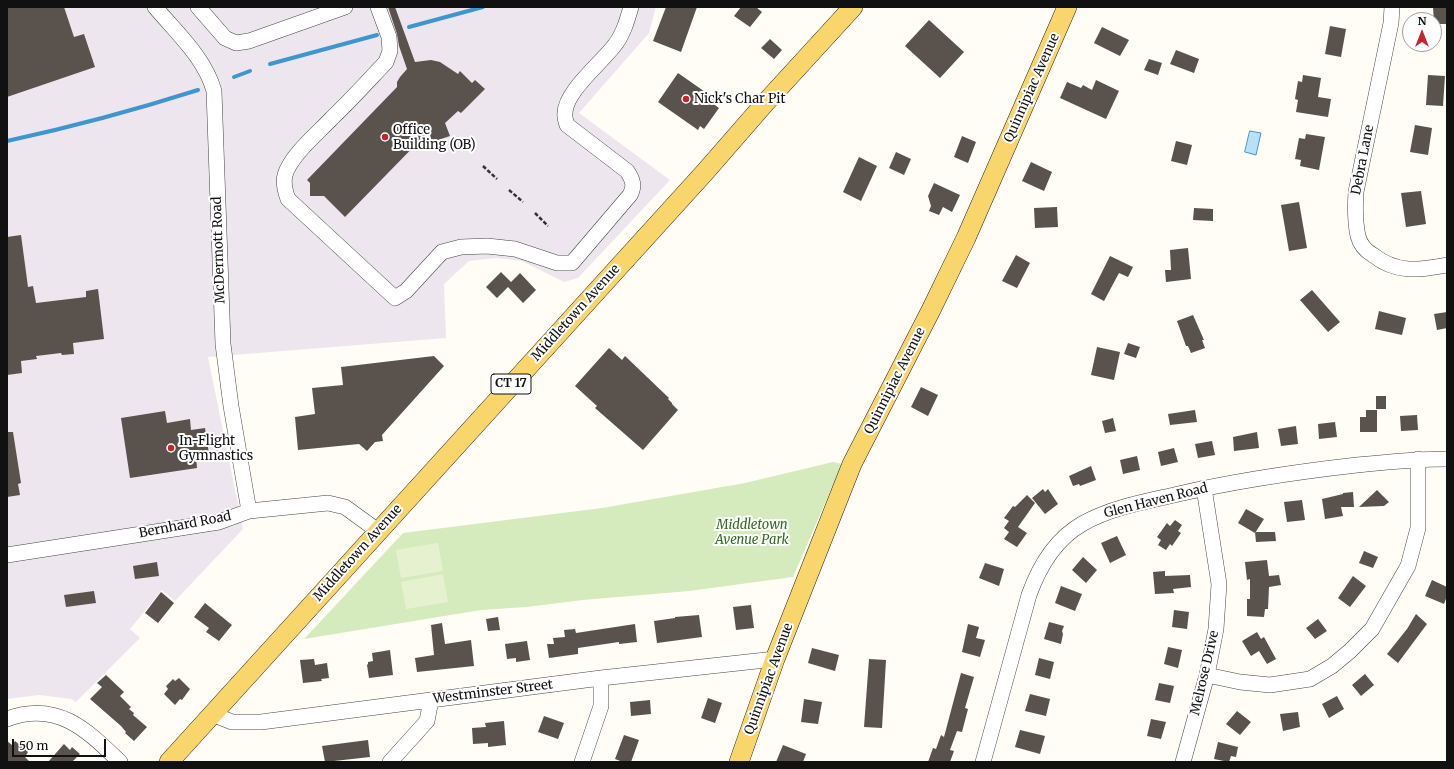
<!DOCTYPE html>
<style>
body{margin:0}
#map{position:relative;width:1454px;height:769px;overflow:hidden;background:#fffdf5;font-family:Merriweather,serif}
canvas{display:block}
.frame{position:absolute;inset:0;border:8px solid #111;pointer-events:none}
.north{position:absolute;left:1402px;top:12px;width:40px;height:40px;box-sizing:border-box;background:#fff;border:1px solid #a0a0a0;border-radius:50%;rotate:0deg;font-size:11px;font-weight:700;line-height:16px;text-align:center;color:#111}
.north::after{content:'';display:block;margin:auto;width:14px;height:18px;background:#c4262e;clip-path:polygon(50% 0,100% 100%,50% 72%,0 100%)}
.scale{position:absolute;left:12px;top:739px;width:94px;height:18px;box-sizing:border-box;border:2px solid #111;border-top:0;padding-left:5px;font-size:12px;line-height:14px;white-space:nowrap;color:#111;-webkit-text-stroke:3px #fff;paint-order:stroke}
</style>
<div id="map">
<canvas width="1454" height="769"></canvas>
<div class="frame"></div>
<div class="north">N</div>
<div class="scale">50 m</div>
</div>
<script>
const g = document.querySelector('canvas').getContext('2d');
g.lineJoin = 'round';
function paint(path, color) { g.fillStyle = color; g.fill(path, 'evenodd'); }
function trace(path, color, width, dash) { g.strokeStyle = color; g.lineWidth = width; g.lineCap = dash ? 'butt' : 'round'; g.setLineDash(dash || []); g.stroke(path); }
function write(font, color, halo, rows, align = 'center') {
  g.font = font + ' Merriweather,serif'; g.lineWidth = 4; g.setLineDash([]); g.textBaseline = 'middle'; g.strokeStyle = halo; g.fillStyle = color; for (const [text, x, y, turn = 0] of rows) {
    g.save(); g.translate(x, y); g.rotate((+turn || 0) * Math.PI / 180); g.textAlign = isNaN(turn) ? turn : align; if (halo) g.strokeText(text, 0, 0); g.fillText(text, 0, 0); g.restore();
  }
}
paint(new Path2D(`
 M7 7H656L649 33 579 113 670 180 578 278 564 282 522 261 496 258 469 261 444 284 446 338 208 357 243 529 175 601 162 590 130 629 140 638 76 702 71 699 39 695 7 699Z`), '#eee6ef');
paint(new Path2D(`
 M833 462 842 464 793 577 689 591 583 600 526 607 481 610 304 639 403 533 602 508 745 483Z`), '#d5ebbd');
paint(new Path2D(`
 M438 543 443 571 401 578 396 550Z
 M443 574 448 602 406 609 401 582Z`), '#e6f2cf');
const water = new Path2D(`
 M1250 131 1261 133 1256 155 1245 152Z`);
paint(water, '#b9e0f7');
trace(water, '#3f96cf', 1);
trace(new Path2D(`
 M409 27 483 7
 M270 64 377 35
 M234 77 250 71
 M7 141C72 127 135 110 198 90`), '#3f96cf', 4);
paint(new Path2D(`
 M7 7H64L74 37 84 34 95 67 7 97Z
 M388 7H395L415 62 431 60 440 62 458 74 460 71 472 83 475 80 485 89 461 113 458 111 445 123 450 136 432 142 429 131 345 217 324 196H310V183L307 180 397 87V82L400 77 407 69 399 46 397 34Z
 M666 7H697L681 52 653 41Z
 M741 7H756L762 12 750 27 734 16Z
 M1433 7H1447V24H1434Z
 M929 20 964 52 940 78 905 46Z
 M1330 26 1346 29 1341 57 1325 54Z
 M1102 27 1129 40 1120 56 1094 43Z
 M770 39 782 50 774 59 761 48Z
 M1176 50 1199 59 1194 73 1170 64Z
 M1149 59 1162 63 1158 75 1144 70Z
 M678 73 718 101 715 105 719 108 704 129 700 126 698 130 658 102Z
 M1303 75 1321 78 1318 97 1331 99 1328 117 1296 112 1298 100 1295 99 1298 81 1302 82Z
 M1428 75 1445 76 1443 106 1426 105Z
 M1096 80 1119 91 1106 119 1060 98 1067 82 1081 88 1083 85 1092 90Z
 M1415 125 1432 128 1428 155 1410 152Z
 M1306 134 1325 137 1319 170 1300 166 1301 160 1295 159 1299 138 1305 139Z
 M962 136 976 142 968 163 954 157Z
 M1176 141 1192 145 1187 165 1171 161Z
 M896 152 911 159 904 175 889 168Z
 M859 157 877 166 861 201 843 192Z
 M1031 162 1052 172 1044 191 1022 181Z
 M934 183 960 195 952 212 943 207 939 215 929 211 931 206 928 196Z
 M1421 191 1426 224 1406 227 1401 193Z
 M1299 202 1307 248 1289 251 1281 205Z
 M1057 207 1058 227 1035 228 1034 208Z
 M1194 208 1213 209V221L1193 220Z
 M21 235 28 287 33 286 36 303 86 297V291L98 289 104 339 73 343 74 354 62 355 61 353 36 356 37 359 21 361 22 373 7 375V237Z
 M1188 248 1191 279 1166 282 1165 270H1171L1170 250Z
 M1016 255 1030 263 1017 288 1002 281Z
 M1110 256 1133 267 1128 277 1119 273 1104 301 1091 294Z
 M501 272 511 282 520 273 536 290 523 303 508 287 497 298 486 287Z
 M1312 290 1340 322 1328 332 1300 300Z
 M1379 311 1406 318 1402 335 1375 329Z
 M1447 312V328L1437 330 1434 314Z
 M1193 315 1204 340H1202L1205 348 1191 353 1188 346H1186L1177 321Z
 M1128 343 1140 347 1136 358 1124 354Z
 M1097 347 1120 352 1114 380 1091 375Z
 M609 348 622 360 625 356 669 398 668 399 672 403V404L678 410 643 450 595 408 597 406 575 386Z
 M434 356 444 366 382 435 383 441 375 442 367 451 359 444 298 450 295 417 315 414 312 388 343 385 341 367Z
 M921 387 938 395 928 416 911 407Z
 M1376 396H1386V409H1376Z
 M1195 410 1197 422 1170 425 1168 414Z
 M1366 410H1377V432H1360V417H1366Z
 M165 411 167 423 190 419 191 430 205 428 209 454 196 456 197 468 130 478 121 418Z
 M1417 415 1418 430 1401 431 1400 416Z
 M1113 418 1116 431 1105 433 1102 421Z
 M1335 422 1337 437 1319 439 1318 424Z
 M1296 426 1298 444 1281 446 1278 429Z
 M7 432H13L21 483 18 484 20 495 7 497Z
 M1257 432 1259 448 1234 451 1233 437Z
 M1212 441 1215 455 1198 458 1195 444Z
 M1174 448 1178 462 1161 466 1158 452Z
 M1137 456 1140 470 1123 474 1120 460Z
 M1091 466 1096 480 1080 486 1079 484 1073 486 1069 476Z
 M1043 489 1045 492 1048 489 1058 504 1045 514 1032 498Z
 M1377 490 1389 502 1384 506 1359 507Z
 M1353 492 1354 507H1341L1343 516 1325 519 1322 499 1343 494V493Z
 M1027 495 1035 503 1018 527 1027 533 1017 547 1004 539 1009 532 1004 528 1009 521 1004 518 1013 506 1015 507Z
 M1302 500 1305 520 1287 522 1284 502Z
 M1246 509 1264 519 1255 533 1238 523Z
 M1175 520 1182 525 1178 531 1181 533 1172 546 1170 544 1166 550 1158 545 1161 540 1157 537 1167 523 1170 526Z
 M1255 532H1275L1276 541 1256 542Z
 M1117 536 1126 555 1110 563 1101 543Z
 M1364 551 1378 557 1373 568 1359 563Z
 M1083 557 1097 570 1086 583 1072 570Z
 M1267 560 1269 576 1279 575 1281 585 1269 587 1268 609H1265L1264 617 1247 616V599H1250V579L1247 580 1245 562Z
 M157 562 159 576 135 579 133 566Z
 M985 563 1004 569 999 586 979 578Z
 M1165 571V576L1190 575 1191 587 1173 589 1174 593 1155 594 1153 572Z
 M1353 576 1366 586 1350 607 1338 598Z
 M1432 580 1447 587V596L1444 604 1425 596Z
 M1061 586 1082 594 1075 611 1055 603Z
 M94 591 96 603 66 607 64 595Z
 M161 592 174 603 158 623 145 613Z
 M205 603 232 625 219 641 206 632 209 628 194 617Z
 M751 605 754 628 736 630 733 607Z
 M1174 610 1189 612 1187 629 1172 627Z
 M1416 614 1427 624 1398 663 1387 654 1407 629Z
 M699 615 702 637 657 643 654 621 675 618V617Z
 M498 617 500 630 488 631 486 619Z
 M1318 619 1327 631 1315 639 1306 628Z
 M1049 622 1064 626 1062 631 1063 634 1061 644 1044 639Z
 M442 623 445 644 471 640 474 666 417 672 415 658 434 655 431 625Z
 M635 624 637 642 619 644V642L578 648V654L549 658 547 644H554L553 638 565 637 564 630 575 629 576 633Z
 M968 624 979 627 976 638 985 640 980 657 962 652Z
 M1257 632 1261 639 1264 637 1276 659 1267 664 1259 651 1251 656 1242 641Z
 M527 641 530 660 516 662V658L507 659 505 644Z
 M1168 647 1182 650 1178 668 1164 664Z
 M812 648 839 655 835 671 808 663Z
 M390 650 393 675 369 678 367 665 368 664V662L373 661 372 653Z
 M1039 658 1054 662 1050 679 1035 675Z
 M314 659 315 665 327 663 329 678 321 679 322 681 303 683 300 660Z
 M869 659 886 660 882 728 864 727Z
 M961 673 974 677 965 708 968 709 962 732 957 731 950 750 954 751 950 762H928L933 748 936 749 941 735 944 737Z
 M1365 674 1374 685 1361 696 1352 685Z
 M106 675 124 692 120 696 131 707 129 709 134 713 133 715 147 727 134 741 125 733 126 732 121 726 90 699 102 687 97 683Z
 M179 678 190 689 182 700 180 699 175 705 164 694 168 689 166 686 173 679 175 681Z
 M1159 683 1174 686 1170 703 1155 700Z
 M1030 694 1050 699 1046 716 1025 711Z
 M1337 696 1344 709 1329 718 1322 704Z
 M708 698 722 703 715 723 701 718Z
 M804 699 822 702 818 724 801 722Z
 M650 700 651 714 631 716 630 702Z
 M1237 711 1251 722 1240 735 1226 724Z
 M1298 712 1300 727 1283 731 1280 714Z
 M544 716 564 723 558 739 538 732Z
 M1151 719 1166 722 1161 739 1147 736Z
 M504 721 506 745 488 747V743L473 744 472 728 486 727 485 723Z
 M1020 730 1045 736 1040 754 1015 747Z
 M624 735 639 740 631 762H623L615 759Z
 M368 740 370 757 325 762 322 746Z
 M7 741 12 745 15 741 28 752 25 757 30 762H7Z
 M1218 742 1238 747 1236 757 1231 756 1229 762 1214 759Z
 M64 744 70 750 72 747 80 754 72 762H48Z
 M783 745 806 754 803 762H776Z`), '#5a524d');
const minor = new Path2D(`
 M155 7C176 32 205 58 214 91L223 344 231 406 249 511
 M198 7 225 38 236 43 249 41 345 7
 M378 7 389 37 390 51 386 62C368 81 351 100 332 118 318 133 291 155 285 175 283 183 285 191 288 199L395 298 406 291 442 252 461 247 487 246 515 249 557 263H572L630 195C635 186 633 180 627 171L567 125C566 121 564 117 565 113 565 92 601 63 614 46 623 35 627 21 631 7
 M1392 7 1391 23 1356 192C1355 207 1355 222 1358 236 1360 244 1366 251 1373 255 1397 274 1419 270 1447 265
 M7 555 219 522 249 511 328 503 345 507 378 531
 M1207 675 1240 682 1270 685 1310 679 1332 666 1350 651 1372 629 1408 566 1418 528V459
 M212 714 232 722H261L601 678 775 659
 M7 719C57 700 87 730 120 762
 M390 762 427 721 431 700
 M582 762 601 706V678
 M983 762 1029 595C1039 567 1056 539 1082 524 1110 508 1143 502 1174 495 1234 481 1295 472 1357 465 1387 462 1417 459 1447 459
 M1183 762 1207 675 1216 629 1219 584 1204 488`);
const major = new Path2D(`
 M169 762 705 172 766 102 853 7
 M739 762 775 659 852 464 931 310 966 238 1067 7`);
trace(minor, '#444', 16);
trace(major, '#222', 20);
trace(new Path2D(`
 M483 166 497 179
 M509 190 523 202
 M535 213 548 226`), '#333', 2.5, [4, 2]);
trace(minor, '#fff', 15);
trace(major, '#f9d66b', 19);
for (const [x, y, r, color] of [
 [686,99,4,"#c4262e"],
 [385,137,4,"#c4262e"],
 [171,448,4,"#c4262e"]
]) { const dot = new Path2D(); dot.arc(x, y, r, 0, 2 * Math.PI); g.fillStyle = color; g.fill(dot); trace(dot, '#fff', 1.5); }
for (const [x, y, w] of [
 [511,384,40]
]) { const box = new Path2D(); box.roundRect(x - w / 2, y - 10, w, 20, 3); g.fillStyle = '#fff'; g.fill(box); trace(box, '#111', 1); }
write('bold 12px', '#111', null, [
 ["CT 17",511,384]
]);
write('13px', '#111', '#fff', [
 ["Quinnipiac Avenue",1032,88,-66],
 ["Debra Lane",1363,160,-79],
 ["McDermott Road",219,250,-92],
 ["Middletown Avenue",576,313,-48],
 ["Quinnipiac Avenue",895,381,-63],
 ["Glen Haven Road",1156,501,-14],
 ["Bernhard Road",185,525,-11],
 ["Middletown Avenue",358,553,-48],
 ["Melrose Drive",1205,673,-77],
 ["Quinnipiac Avenue",769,679,-70],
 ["Westminster Street",493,692,-7]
]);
write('13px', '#111', '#fff', [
 ["Nick's Char Pit",694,99],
 ["Office",393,130],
 ["Building (OB)",393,145],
 ["In-Flight",179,441],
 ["Gymnastics",179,456]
], 'left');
write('italic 13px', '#2f6b1f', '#fff', [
 ["Middletown",752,525],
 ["Avenue Park",752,540]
]);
</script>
